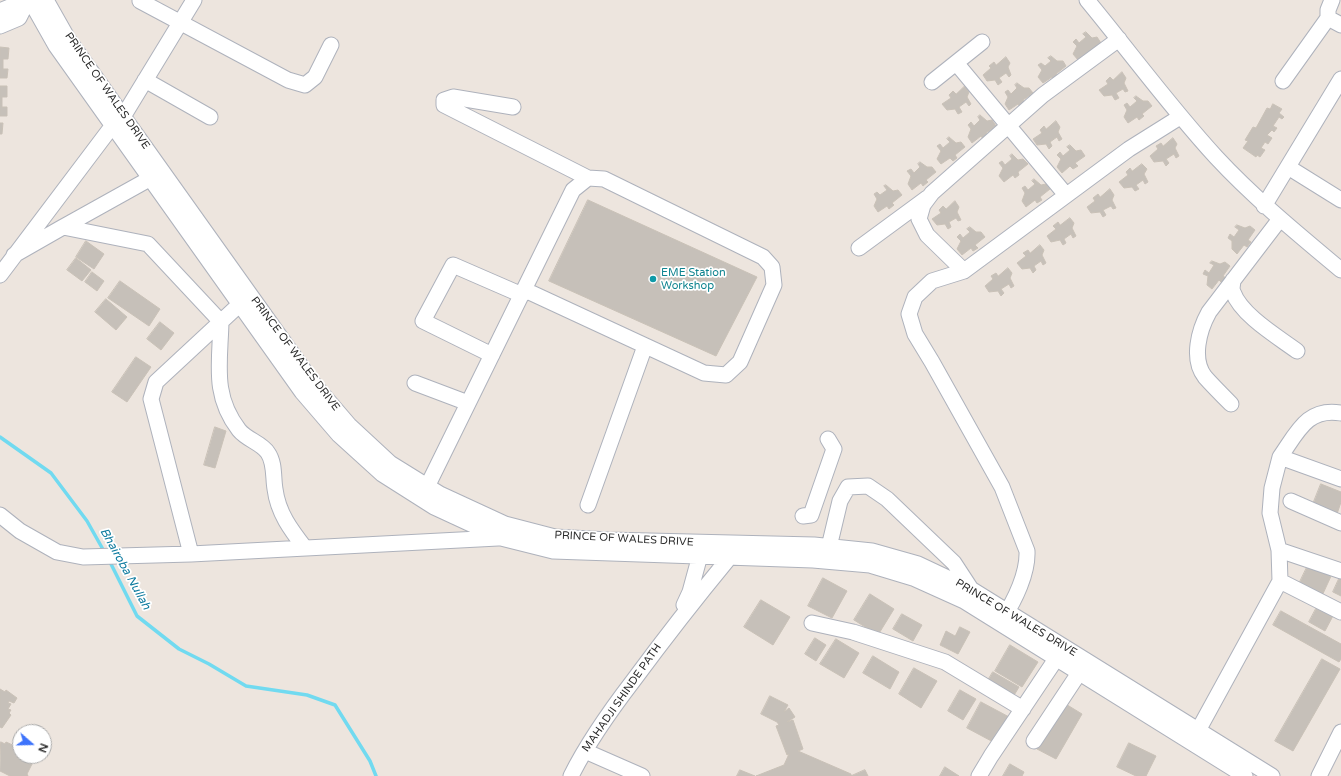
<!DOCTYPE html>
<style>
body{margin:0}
#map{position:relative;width:1341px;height:776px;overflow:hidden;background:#ede5de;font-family:"Varela Round",sans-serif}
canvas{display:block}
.north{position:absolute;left:12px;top:724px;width:40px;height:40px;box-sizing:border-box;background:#fff;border:1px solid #ababab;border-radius:50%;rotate:110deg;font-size:11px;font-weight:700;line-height:16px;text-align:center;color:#2c2c2c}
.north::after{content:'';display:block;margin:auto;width:14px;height:18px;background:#3d73fb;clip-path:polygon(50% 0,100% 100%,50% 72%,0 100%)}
</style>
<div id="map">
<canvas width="1341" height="776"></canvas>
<div class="north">N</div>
</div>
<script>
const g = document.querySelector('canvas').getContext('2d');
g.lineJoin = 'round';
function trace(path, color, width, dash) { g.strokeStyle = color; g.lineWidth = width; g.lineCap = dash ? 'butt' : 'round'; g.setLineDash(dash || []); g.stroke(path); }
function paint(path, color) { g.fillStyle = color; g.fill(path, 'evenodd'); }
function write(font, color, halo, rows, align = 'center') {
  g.font = font + ' "Varela Round",sans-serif'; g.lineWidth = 3.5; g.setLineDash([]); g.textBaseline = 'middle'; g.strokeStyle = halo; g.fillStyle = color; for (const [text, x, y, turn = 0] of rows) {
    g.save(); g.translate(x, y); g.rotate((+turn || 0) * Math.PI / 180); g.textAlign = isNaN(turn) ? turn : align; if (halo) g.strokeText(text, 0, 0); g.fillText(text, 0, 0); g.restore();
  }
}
trace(new Path2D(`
 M0 437 51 473 87 521 105 553
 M109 560 137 616 179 649 209 664 246 686 307 695 335 705 370 761 376 776`), '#71daf0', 3.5);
const building = new Path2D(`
 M1086 32 1092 38 1097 37 1101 43 1091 50 1093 53 1089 56 1086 53 1078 60 1073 54 1077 46 1073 42 1076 39 1079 43 1086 37 1083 34Z
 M0 47 9 48 8 59H3V69H8L7 78H0Z
 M1051 56 1057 61H1063L1066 66 1056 74 1059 76 1054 80 1052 77 1043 83 1038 77 1042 70 1038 65 1041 63 1045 66 1051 61 1048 58Z
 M1006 57 1010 63 1008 67 1011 75 1009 77 1006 73 999 78 1002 82 998 85 995 80 987 81 983 75 991 68 989 66 994 62 996 65Z
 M1122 72 1126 78 1124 83 1128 91 1125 92 1123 89 1116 93 1119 98 1115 100 1112 95 1104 96 1099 90 1108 84 1106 81 1110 77 1113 80Z
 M1017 83 1024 88H1029L1033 93 1023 100 1025 103 1020 107 1018 104 1009 110 1005 104 1008 97 1005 92 1008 90 1011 94 1017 88 1015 85Z
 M0 86H7V97H2V107H7V116H0Z
 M965 86 969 92 967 97 971 104 969 106 966 102 959 107 962 112 958 114 955 109 947 110 942 104 951 98 949 95 953 91 956 94Z
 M1136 96 1143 101H1148L1152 106 1142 114 1144 116 1139 120 1137 117 1128 123 1124 117 1127 110 1124 105 1127 103 1130 107 1137 101 1134 98Z
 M1273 104 1282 109 1279 113 1284 117 1282 119 1279 117 1273 126 1277 128 1274 132 1272 130 1267 135 1272 138 1268 144 1265 142 1261 148 1265 150 1260 157 1257 155 1256 157 1243 148 1248 141 1245 140 1253 127 1256 128 1267 108 1270 109Z
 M980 115 987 121 992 120 996 126 986 133 988 136 983 139 981 136 972 143 968 137 971 129 968 125 971 122 974 126 980 120 978 117Z
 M1056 121 1060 127 1058 132 1062 139 1059 141 1057 137 1050 142 1052 146 1049 149 1046 144 1037 145 1033 139 1042 133 1040 130 1044 126 1046 129Z
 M0 123H3L2 134H0Z
 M949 137 956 143 961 142 965 147 955 155 957 158 953 161 950 158 941 164 937 159 941 151 937 146 940 144 943 148 950 142 947 139Z
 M1173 138 1177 144 1175 148 1179 156 1176 158 1174 154 1166 159 1169 163 1166 166 1163 161 1154 162 1150 156 1158 149 1156 146 1161 143 1163 146Z
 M1070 145 1076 151 1081 150 1085 156 1075 163 1078 166 1073 169 1070 166 1062 173 1057 167 1061 159 1057 155 1060 152 1063 156 1070 150 1067 147Z
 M1012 154 1018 160 1023 159 1028 164 1018 172 1019 175 1015 178 1013 175 1004 182 999 176 1003 168 999 163 1002 161 1005 165 1012 159 1010 156Z
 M920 162 927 167H932L936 172 926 180 928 182 923 186 921 183 912 190 908 184 911 176 907 171 911 169 914 173 920 167 918 164Z
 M1142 164 1147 169 1144 174 1148 182 1145 184 1143 180 1136 185 1139 189 1135 191 1132 187 1124 188 1119 182 1128 175 1126 172 1130 168 1132 171Z
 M1034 179 1041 185 1046 184 1050 189 1040 197 1042 200 1037 203 1035 200 1026 207 1022 201 1025 193 1022 188 1025 186 1028 190 1035 184 1032 181Z
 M886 185 893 191 898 190 902 195 892 203 894 205 889 209 887 206 878 212 874 206 877 199 874 194 877 192 880 195 887 190 884 186Z
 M1110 189 1114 195 1112 200 1116 208 1113 209 1111 206 1103 210 1106 215 1103 217 1100 212 1091 213 1087 207 1095 201 1093 198 1098 194 1100 197Z
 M588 200 757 277 716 356 549 281Z
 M955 201 959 207 957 212 961 220 958 221 956 218 949 222 951 227 948 229 945 224 937 225 932 219 941 213 939 210 943 206 946 209Z
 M1070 218 1074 223 1072 228 1076 236 1073 238 1071 234 1064 239 1066 243 1063 245 1060 240 1051 242 1047 236 1056 229 1053 226 1058 222 1060 225Z
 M1237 225 1245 228 1250 226 1255 230 1248 240 1251 242 1247 247 1244 245 1237 254 1232 249V241L1228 238 1230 234 1234 237 1239 230 1235 227Z
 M970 227 976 232H981L985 237 975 245 978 248 973 251 971 248 962 255 957 249 961 241 957 237 960 234 963 238 970 232 967 229Z
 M86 241 104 254 94 269 76 257Z
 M1040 245 1044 250 1042 255 1046 263 1043 265 1041 261 1034 266 1036 270 1033 273 1030 268 1022 269 1017 263 1026 256 1023 253 1028 250 1030 253Z
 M76 258 91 270 82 281 67 270Z
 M1212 261 1220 264 1225 262 1230 266 1223 276 1226 278 1222 283 1219 280 1212 289 1207 285 1208 276 1203 274 1205 270 1209 273 1214 265 1210 263Z
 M1008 268 1012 273 1010 278 1014 286 1011 288 1009 284 1001 289 1004 293 1001 296 998 291 989 292 985 286 993 279 991 276 996 273 998 276Z
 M92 272 104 281 97 291 85 282Z
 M120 281 160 309 149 326 108 298Z
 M106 299 127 317 116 330 95 312Z
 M160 322 174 333 161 350 147 339Z
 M136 357 151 367 127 402 112 392Z
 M215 427 226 431 215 468 204 465Z
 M1321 484 1341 492V502L1337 514 1313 504Z
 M1309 563 1332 574 1321 598 1298 586Z
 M1341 574V596L1333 592Z
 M823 578 847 591 832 618 808 606Z
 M870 594 894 609 878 635 854 620Z
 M761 600 790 617 773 645 744 627Z
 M1318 605 1334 614 1325 631 1309 622Z
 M1281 611 1341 644V659L1339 662 1273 625Z
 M902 614 922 625 913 641 893 629Z
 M960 627 970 632 958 654 940 645 946 631 955 636Z
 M815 638 826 645 816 661 805 654Z
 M836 639 859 653 844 678 820 664Z
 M1010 645 1038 662 1022 687 995 671Z
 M873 656 899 672 890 689 863 673Z
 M1322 659 1340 669 1293 751 1275 741Z
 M914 668 937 681 921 708 899 694Z
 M993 672 1019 687 1013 697 987 682Z
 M0 689 5 692 6 690 17 698 14 703 9 701 8 703 11 704 8 709 11 710 9 713 11 715 2 728 0 727Z
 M960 690 976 699 963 720 948 711Z
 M770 696 788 705 784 712 789 708 795 717 787 722 793 720 803 749 798 751 851 774V776H756L784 765 789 754 787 755 776 726 779 725 777 722 761 714Z
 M981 702 1011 718 997 744 967 728Z
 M1064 703 1082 714 1056 759 1037 749Z
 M1 742 5 744 6 742 17 747 16 749 20 751 19 754 20 756H23L22 758 24 759 27 756 34 760 27 774 28 776H10L0 771Z
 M1129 743 1156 756 1146 776H1136L1117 767Z
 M1010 764 1024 772 1022 776H1003Z
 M945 767 959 776H940Z
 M740 770 755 776H737Z
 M865 770 868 776H851Z`);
paint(building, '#c6c0b9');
trace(building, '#c9c1b7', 1);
const minor = new Path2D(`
 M30 0 56 46 302 392 339 435 382 474 434 507 501 538 553 551 813 560 870 565 913 578 964 601 1245 776
 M46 0 68 39 313 383 349 425 390 463 440 494 505 524 555 537 608 540 814 545 872 551 918 564 971 589 1272 776
 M1087 0C1130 52 1170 107 1216 157 1254 198 1298 234 1341 270
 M1332 0 1328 10V18L1341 25
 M140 1 288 80 305 85 315 77 331 45
 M0 11 14 5 24 8
 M0 26 19 18 24 8 39 0
 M957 64 1066 195
 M145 80 210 117
 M1283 81 1328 18
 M932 82 982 42
 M513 107 453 97 444 100V105L588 178 604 179 763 257 772 267 774 285 740 362 726 375 704 373 525 290
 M1288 167 1341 200
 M1264 206 1341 79
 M63 227 151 178
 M859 248 927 198
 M14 255 63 227 148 244 221 322C220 363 212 395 239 430 247 440 262 443 268 453 275 463 273 478 275 489 278 513 291 530 305 548
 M964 271 927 235 919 219 923 205 932 193 1043 95 1119 39
 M0 275 113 125 124 115 194 0
 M1233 280C1233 284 1231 289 1233 292 1241 315 1278 337 1297 351
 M492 355 423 321 453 265 522 295
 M415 383 468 403
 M1231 404C1222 395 1213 386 1205 377 1191 359 1199 330 1209 312L1280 219
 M1280 457C1297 433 1307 407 1341 413
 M423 495 573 190 588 178
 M1291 501 1341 523
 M588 505 645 346
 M0 515 20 531 57 552 83 557 191 554 498 538
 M803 516 811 515 834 449 828 439
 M829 547 840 501 848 487 868 486 887 499 954 563 971 589
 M1279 550 1341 571
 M191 554 151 399 156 382 240 304
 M1280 581 1341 612
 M684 605 690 592 702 548
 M1003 618C1015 600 1028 573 1027 551L1002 487 932 362 915 334 909 314 915 297 932 281 964 271 1129 149 1180 117
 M812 623 853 632 945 662 1023 709
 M1194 738 1280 581 1279 550 1270 513 1272 488 1280 457 1341 479
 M1034 741 1079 673
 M585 751 642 776
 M571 776C588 742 610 711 633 681 664 639 696 598 729 558V551
 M979 776 991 756 1062 650
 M1319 776 1341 732`);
trace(minor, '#aeb2bc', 17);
trace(minor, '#fff', 15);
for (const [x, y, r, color] of [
 [653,279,4,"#0f9aa8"]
]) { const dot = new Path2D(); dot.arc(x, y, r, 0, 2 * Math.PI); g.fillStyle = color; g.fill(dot); trace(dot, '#fff', 1.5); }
write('11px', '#2c2c2c', '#fff', [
 ["PRINCE OF WALES DRIVE",107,91,55],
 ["PRINCE OF WALES DRIVE",295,354,53],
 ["PRINCE OF WALES DRIVE",624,539,3],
 ["PRINCE OF WALES DRIVE",1016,618,31],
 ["MAHADJI SHINDE PATH",622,698,-55]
]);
write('11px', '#0d838f', '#fff', [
 ["EME Station",661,273],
 ["Workshop",661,286]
], 'left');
write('italic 12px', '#0d7b9f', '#fff', [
 ["Bhairoba Nullah",125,569,61]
]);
</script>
